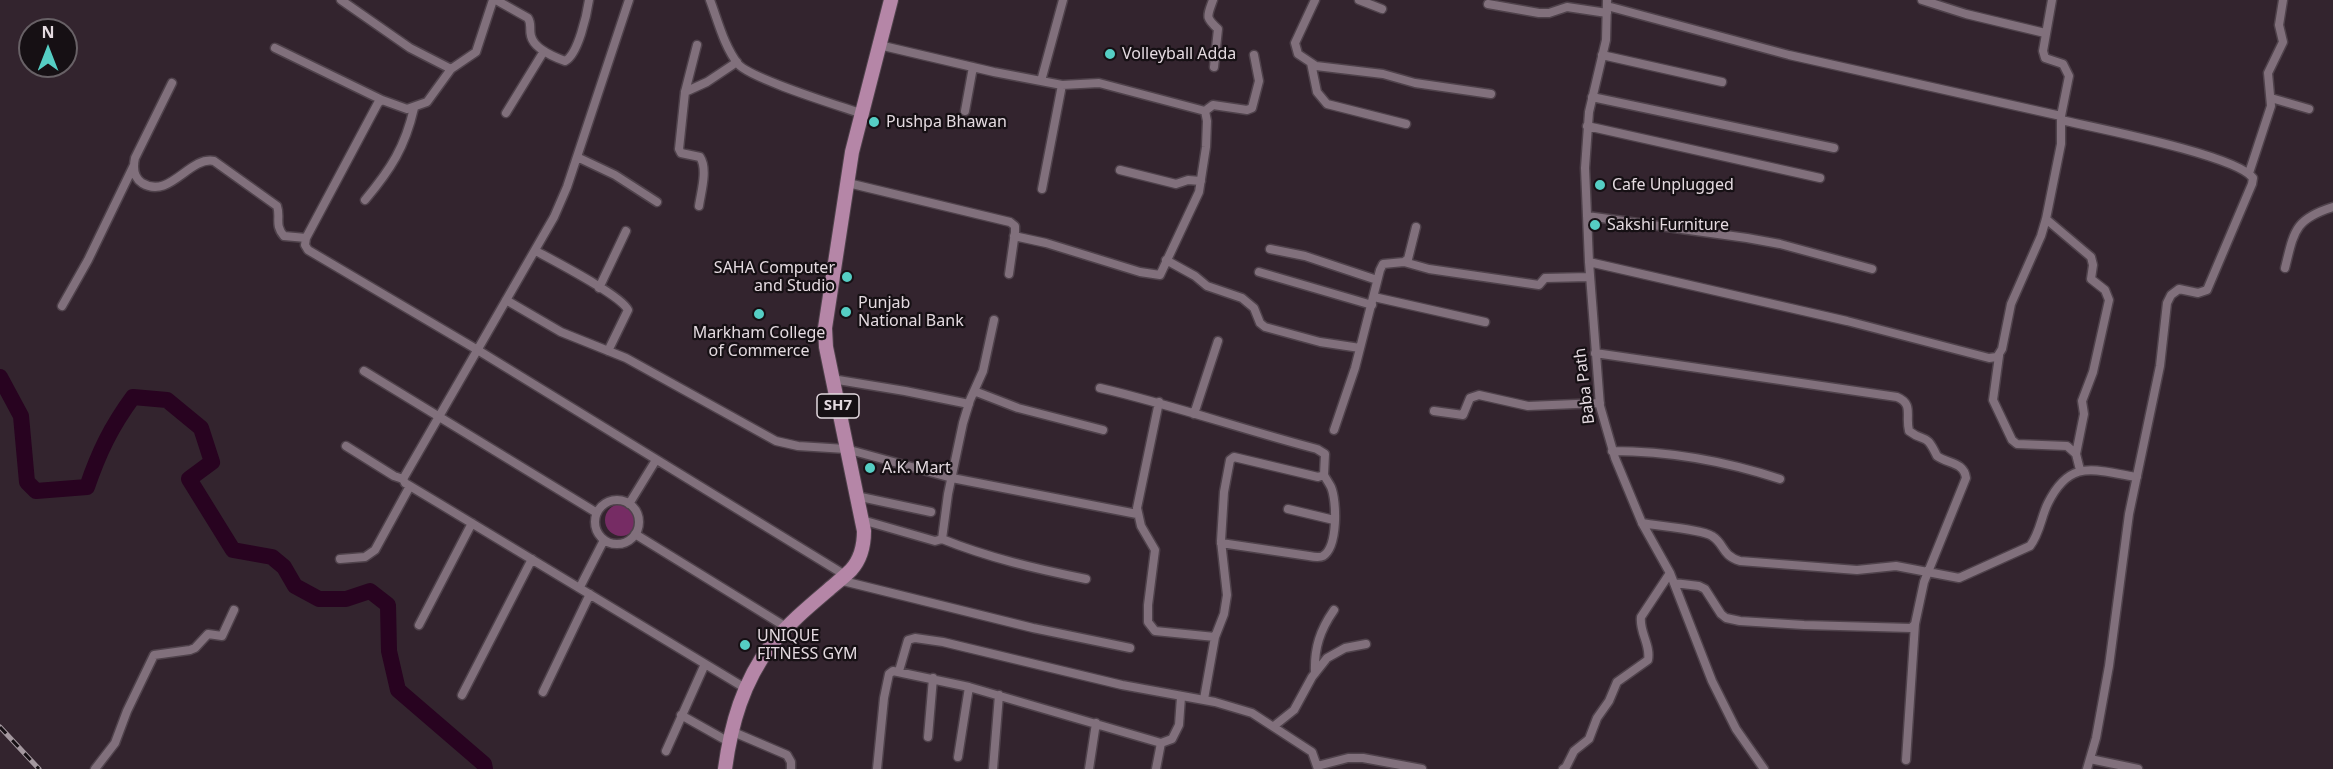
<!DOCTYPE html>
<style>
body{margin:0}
#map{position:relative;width:2333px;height:769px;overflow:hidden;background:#33242e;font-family:"Noto Sans",sans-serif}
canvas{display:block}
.north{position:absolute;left:18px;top:18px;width:60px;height:60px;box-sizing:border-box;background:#161014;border:2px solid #686166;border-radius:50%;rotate:0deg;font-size:16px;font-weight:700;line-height:24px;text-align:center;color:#e4dae0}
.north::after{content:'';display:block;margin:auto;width:21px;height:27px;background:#55cec4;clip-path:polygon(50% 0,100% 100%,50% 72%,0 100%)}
</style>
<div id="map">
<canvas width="2333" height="769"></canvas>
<div class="north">N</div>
</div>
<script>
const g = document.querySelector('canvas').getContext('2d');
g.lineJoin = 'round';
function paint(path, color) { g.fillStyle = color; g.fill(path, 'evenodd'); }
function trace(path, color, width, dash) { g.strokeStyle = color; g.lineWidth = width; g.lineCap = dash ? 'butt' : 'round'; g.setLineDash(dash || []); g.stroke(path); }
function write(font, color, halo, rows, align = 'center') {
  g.font = font + ' "Noto Sans",sans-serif'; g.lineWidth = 4.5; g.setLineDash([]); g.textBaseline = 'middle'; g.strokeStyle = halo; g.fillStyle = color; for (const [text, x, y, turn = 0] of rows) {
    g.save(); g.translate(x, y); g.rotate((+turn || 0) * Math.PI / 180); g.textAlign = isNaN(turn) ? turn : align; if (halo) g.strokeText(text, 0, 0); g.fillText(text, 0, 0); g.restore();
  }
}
paint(new Path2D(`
 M605 520a16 16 0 1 1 32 0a16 16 0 1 1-32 0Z`), '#762c64');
trace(new Path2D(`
 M0 377 21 416 27 482 36 491 87 487C99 452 111 427 133 397L167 400 201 428 212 462 189 479 233 550 272 557 284 567 295 586 319 599H346L370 591 388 605 389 651 398 690 484 764 485 769`), '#280320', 16);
const minor = new Path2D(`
 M341 0 410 48 451 69
 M493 0 476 52 451 69 427 102 407 109 382 100 378 103 306 238 305 245 308 250 476 349 845 575
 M496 0 528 18C532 24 529 29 531 36 534 49 554 57 565 61 578 55 587 14 589 0
 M629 0 567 187 554 217 403 479 405 483 440 504 745 688
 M710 0C718 21 724 46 738 64 751 79 840 106 863 114
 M1213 0C1207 17 1205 17 1218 29L1214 67
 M1315 0 1295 43 1298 54 1316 66 1383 74 1415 83 1491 94
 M1359 0 1382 9
 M1607 0 1606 40 1589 112 1585 168 1589 262 1600 406 1615 458 1642 523 1670 573 1712 681 1736 729 1764 769
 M1922 0 1966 14 2045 33
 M1488 4 1539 13H1549L1567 7 1607 13
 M1607 6 1789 55 2061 116
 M697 45 685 92 679 149 681 153 700 157C708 169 701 192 699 206
 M879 45 994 72 1062 85 1099 83 1205 111 1207 121 1206 147 1199 192 1160 275 1140 272 1046 243 1014 236
 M275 48 382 100
 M1602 55 1722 82
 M1311 63 1317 92 1327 104 1406 124
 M1041 81 1063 0
 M172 83 135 158C133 167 133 177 142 183 170 200 189 156 214 161L277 206C281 217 274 225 284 236L306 238
 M685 92 707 82 737 62
 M1592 97 1834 148
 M2271 98 2309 109
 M965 111 973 67
 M1205 111 1213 105 1247 110 1252 108 1259 81 1254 55
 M506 113 544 51
 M2061 120C2095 128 2236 155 2253 178L2252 184 2207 290 2198 293 2179 289 2171 295 2167 303 2160 366 2129 514 2109 666 2096 738 2087 769
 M1587 126 1820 178
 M577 157 615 175 657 202
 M1120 170 1176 184 1188 180 1201 181
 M2249 173 2271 106 2268 73 2283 42 2279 25 2283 0
 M848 183 1010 222 1015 226V232L1009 274
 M1042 189 1062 85
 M365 200C391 169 405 147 414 108
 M1587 216 1747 238 1780 244 1872 269
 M2046 219 2091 257 2093 265 2091 279 2105 290 2109 300 2093 372 2082 401 2084 414 2076 454
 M1270 249 1305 256 1377 280
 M536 251C554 261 621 295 628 310L608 351
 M1166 260 1195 276 1207 286 1242 298 1254 308 1260 323 1265 327 1320 342 1360 348
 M1404 262 1429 269 1539 285 1545 278 1590 277
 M1589 262 1847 321 1989 358 1997 357 2002 349 2011 304 2041 236 2046 219 2061 144V116L2069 76 2063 64 2045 58 2043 51 2052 0
 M2285 268C2294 232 2294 219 2333 207
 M1259 272 1372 305
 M599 288 626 231
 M1374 297 1485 322
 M506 300 561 332 626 358 776 441 798 446 846 449 952 478 1137 514
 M62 306 88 260 134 165
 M1595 353 1897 397C1914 404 1905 416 1909 431 1926 444 1925 431 1937 456 1948 464 1964 462 1966 478L1924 582 1915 624 1911 628 1804 625 1740 621 1726 618 1721 614 1705 589 1699 586 1674 583
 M1999 356 1993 400 2012 440 2017 444 2067 446 2076 454 2080 470
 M364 371 597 513
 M832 379 905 391 969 404
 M1100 388C1173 405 1244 430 1317 449L1325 454 1324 475 1318 477 1234 457 1230 460 1224 492 1221 541 1227 595 1224 614 1215 637 1204 699
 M974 391 1018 408 1103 430
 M1159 402 1137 508 1141 526 1155 550 1148 605V622L1155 631 1215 637
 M1434 411 1463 415 1470 398 1479 395 1528 406 1600 403
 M1194 414 1218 341
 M1334 430 1355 368 1380 270 1383 264 1404 262 1408 259 1416 227
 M346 446 394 476 403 479
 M1612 451C1671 451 1725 461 1780 479
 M856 496 931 512
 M595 522a22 22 0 1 1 44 0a22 22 0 1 1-44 0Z
 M629 504 656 460
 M1288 509 1334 520
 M862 520 935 541 942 539 948 494 963 423 970 400 983 371 994 320
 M1642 523C1656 526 1702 529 1712 536 1725 544 1721 555 1740 561L1857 570 1896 566 1959 578 2030 546C2040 533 2041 517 2048 503 2071 457 2095 471 2137 477
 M635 534 786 627
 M942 539C989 558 1037 569 1086 579
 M1221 543 1309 556C1314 557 1319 558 1323 556 1338 547 1337 501 1331 487 1329 483 1326 479 1324 475
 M340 559 365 557 375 550 410 486
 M839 580 1033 628 1130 648
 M580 587 604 540
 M419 625 472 523
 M899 671 908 640 915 638 943 642 1122 685 1215 702 1252 713 1312 752 1318 769
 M1315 673C1314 648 1320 630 1334 610
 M543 692 590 594
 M462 695 532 559
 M681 715 729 742
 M1274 726 1294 710 1312 677 1327 658 1345 648 1366 644
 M731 731 787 755 791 762V769
 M928 737 933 678
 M666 751 705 664
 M958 757 969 687
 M2090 759 2138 769
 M1906 760 1915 624
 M1317 766 1348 758H1363L1422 769
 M95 769 115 743 127 711 154 655 190 650 195 648 208 634 222 636 234 610
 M877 769 884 698 889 674 893 671 969 687 1161 743 1172 739 1179 725 1181 697
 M993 769 999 695
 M1089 769 1096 723
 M1156 769 1161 743
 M1563 769 1566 767 1574 751 1589 739 1597 718 1609 701 1617 682 1648 660C1651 645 1639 632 1641 617L1670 573`);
const primary = new Path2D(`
 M725 769C731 724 743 682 771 645 787 625 807 608 827 591 835 584 844 577 851 570 861 559 864 545 864 531L826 347 825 328 852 152 891 0`);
trace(minor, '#4f424b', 11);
trace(primary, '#4f424b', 16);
trace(minor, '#81707c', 8);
trace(primary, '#b586a7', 14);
const rail = new Path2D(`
 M0 727 39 769`);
trace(rail, '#a4989f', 5);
trace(rail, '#161014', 3, [9]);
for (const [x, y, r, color] of [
 [1110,54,6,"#55cec4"],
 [874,122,6,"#55cec4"],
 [1600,185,6,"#55cec4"],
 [1595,225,6,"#55cec4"],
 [847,277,6,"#55cec4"],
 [846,312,6,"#55cec4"],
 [759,314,6,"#55cec4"],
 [870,468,6,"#55cec4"],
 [745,645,6,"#55cec4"]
]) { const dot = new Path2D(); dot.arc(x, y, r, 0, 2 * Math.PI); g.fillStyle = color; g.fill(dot); trace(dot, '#161014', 2); }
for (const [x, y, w] of [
 [838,406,42]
]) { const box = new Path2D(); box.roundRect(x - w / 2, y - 12, w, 24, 4.5); g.fillStyle = '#161014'; g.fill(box); trace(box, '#e4dae0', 1.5); }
write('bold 15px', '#e4dae0', null, [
 ["SH7",838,406]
]);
write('16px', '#e4dae0', '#161014', [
 ["Volleyball Adda",1122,54],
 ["Pushpa Bhawan",886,122],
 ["Cafe Unplugged",1612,185],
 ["Sakshi Furniture",1607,225],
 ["SAHA Computer",835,268,"right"],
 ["and Studio",835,286,"right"],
 ["Punjab",858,303],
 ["National Bank",858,321],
 ["Markham College",759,333,"center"],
 ["of Commerce",759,351,"center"],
 ["A.K. Mart",882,468],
 ["UNIQUE",757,636],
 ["FITNESS GYM",757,654]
], 'left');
write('16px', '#e4dae0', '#161014', [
 ["Baba Path",1585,386,-97]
]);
</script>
